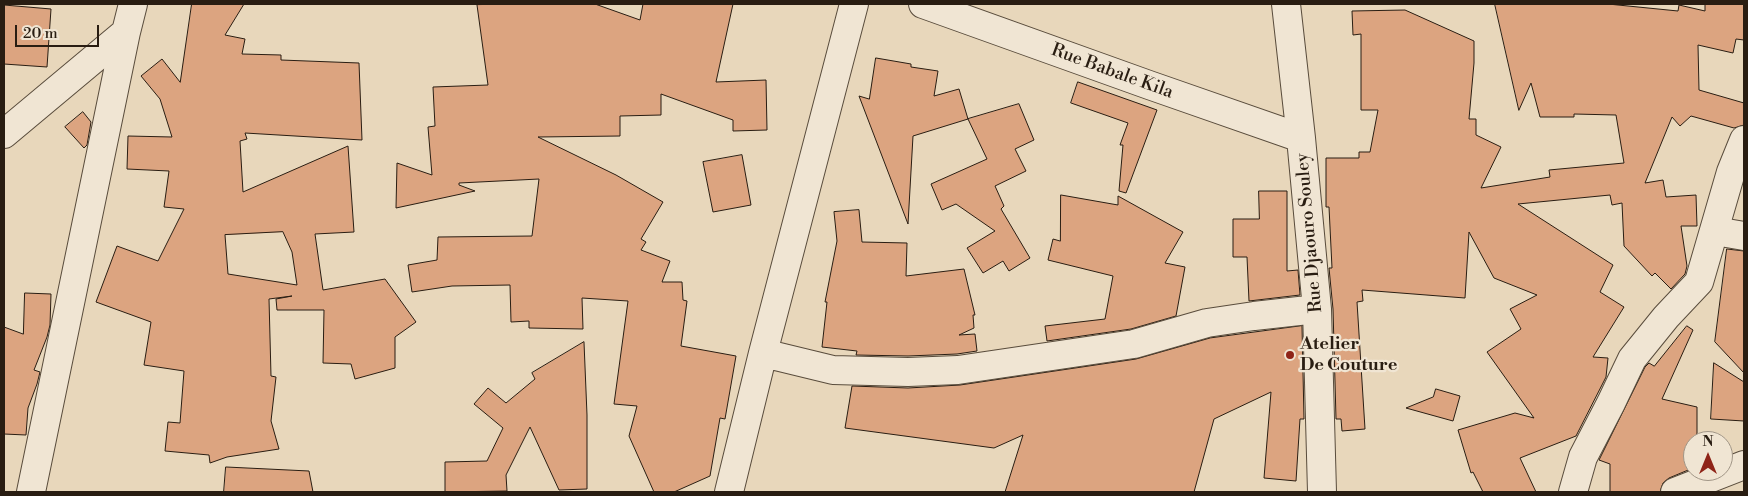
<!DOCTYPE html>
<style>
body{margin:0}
#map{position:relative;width:1748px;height:496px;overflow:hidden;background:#e8d7bb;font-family:"Libre Bodoni",serif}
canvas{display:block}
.frame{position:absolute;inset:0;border:5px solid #291d12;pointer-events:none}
.north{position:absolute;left:1683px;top:431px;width:50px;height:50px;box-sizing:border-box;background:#f0e5d3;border:1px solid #a09586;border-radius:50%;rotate:0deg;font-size:14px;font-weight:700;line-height:20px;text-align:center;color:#291d12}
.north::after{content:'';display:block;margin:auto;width:18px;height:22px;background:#8f2418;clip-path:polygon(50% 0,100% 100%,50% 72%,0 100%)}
.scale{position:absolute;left:15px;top:25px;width:84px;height:22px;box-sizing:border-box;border:2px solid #291d12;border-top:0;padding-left:6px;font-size:15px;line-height:18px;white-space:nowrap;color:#291d12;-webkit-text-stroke:4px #f0e5d3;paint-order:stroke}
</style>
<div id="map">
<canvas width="1748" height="496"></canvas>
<div class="frame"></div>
<div class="north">N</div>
<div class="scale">20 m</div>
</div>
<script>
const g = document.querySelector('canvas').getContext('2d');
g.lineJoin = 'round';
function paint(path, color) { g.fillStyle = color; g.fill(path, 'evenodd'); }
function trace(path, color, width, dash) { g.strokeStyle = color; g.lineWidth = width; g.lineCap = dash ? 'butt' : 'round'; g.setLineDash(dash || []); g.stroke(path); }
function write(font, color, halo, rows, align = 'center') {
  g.font = font + ' "Libre Bodoni",serif'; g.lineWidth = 4.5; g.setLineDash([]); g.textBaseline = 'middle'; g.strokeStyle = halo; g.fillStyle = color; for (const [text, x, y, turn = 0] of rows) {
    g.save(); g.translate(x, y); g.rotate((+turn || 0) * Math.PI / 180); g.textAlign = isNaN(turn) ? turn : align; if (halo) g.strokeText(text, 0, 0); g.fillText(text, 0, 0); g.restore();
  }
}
const building = new Path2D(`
 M192 4H244L225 35 245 39 242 54 281 55V60L359 63 362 140 245 133 247 139 240 141 243 192 348 146 354 232 315 234 323 290 385 279 416 322 395 337V368L355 379 351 364 323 363 324 310H277L276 299 292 296 269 299 271 376 276 377 271 421 279 449 227 457 210 463 209 455 165 451 168 422 180 423 184 371 144 365 151 322 96 302 117 246 158 261 184 209 164 207 169 171 127 169 128 136 172 137 160 99 141 76 162 59 180 82ZM283 232 292 252 297 285 228 274 225 235Z
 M508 4H595L640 20 643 4H733L716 82 766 80 767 130 733 131V120L661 94V115L620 116V136L538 137 616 175 663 202 641 239 646 242 641 250 670 261 662 282H682L683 300 687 301 681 346 736 356 725 419 720 418 710 476 674 492H654L629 436 637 406 614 404 628 301 582 298 583 329 529 328V321L511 322 510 285 452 286 412 292 408 265 437 260 438 237 532 236 539 179 459 183V185L475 191 396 208 397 163 432 175 428 127 435 126 433 87 488 85 477 5Z
 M1495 4H1608L1678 11 1679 5 1705 11V4H1744V40L1736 39 1733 53 1698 45 1699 90 1744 103V125L1734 128 1691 116 1680 126 1672 117 1645 183 1663 180 1666 197 1696 195 1697 226H1681L1687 266 1685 274 1671 289 1655 273 1652 276 1624 246 1622 203 1612 205 1610 195 1518 204 1613 265 1600 292 1624 307 1593 357 1608 358 1606 377 1576 436 1520 458 1536 492H1483L1473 472 1471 473 1458 430 1515 413 1534 418 1487 352 1521 329 1510 309 1537 295 1494 278 1469 232 1465 298 1362 290 1363 301 1357 302 1365 429 1342 431 1341 419H1336L1333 309 1329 268H1332L1329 207H1326V158H1359V152H1370L1378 110H1361V34L1353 35 1352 11 1405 10 1474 41V63L1469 119H1476V135L1501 147 1481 188 1550 177 1549 170 1624 163 1616 115 1574 114V117H1540L1531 83 1519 110Z
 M4 5 51 9 47 67 4 64Z
 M876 58 911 64V67L938 71 934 96 959 89 968 119 913 136 908 224 859 96 869 99Z
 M1078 82 1157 110 1126 193 1119 191 1123 145H1120L1128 123 1071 103Z
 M1019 104 1034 140 1015 149 1026 171 995 186 1004 206 1001 209 1030 258 1009 271 1003 261 983 273 967 248 995 231 956 204 942 210 931 184 987 159 968 119Z
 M83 112 91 122 87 145 84 148 65 127Z
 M742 155 751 205 713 212 703 162Z
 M1259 191H1287V271L1298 270 1300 295 1249 301 1247 257H1233V219H1259Z
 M1061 195 1118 205V196L1183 232 1165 263 1185 267 1176 316 1131 329 1047 341 1045 326 1105 319 1113 276 1048 260 1053 239 1060 241Z
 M859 210 862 242 907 243 906 276 964 269 975 315H973L974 328 959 335 975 334 977 351 957 354 908 356 856 355 857 351 822 347 827 302H825L837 241 834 212Z
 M1727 249 1744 251V373L1715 342Z
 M25 293 51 294 50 325 47 337 34 370 40 372 37 384 28 408 26 435 4 434V327L23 334Z
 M1302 326 1304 419H1300L1296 481 1264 478 1271 392 1214 419 1194 492H1005L1023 435 994 448 845 428 852 386 908 388 960 385 1136 359 1210 338Z
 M1687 326 1693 330 1662 399 1697 407V441H1693V468L1669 478 1663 483 1660 492H1610V464L1599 460 1600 458 1645 367 1649 363 1654 366Z
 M584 342 587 415V489L559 490 530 427 506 475 507 491 445 492V462L487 461 503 428 474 404 488 388 506 403 535 379 532 373Z
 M1714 363 1744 382V421L1711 419Z
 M1436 389 1460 396 1453 421 1406 408 1433 397Z
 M226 467 309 471 313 492H224Z`);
paint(building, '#dca480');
trace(building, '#291d12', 1);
const street = new Path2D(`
 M923 4 1149 85 1301 138
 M1286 4 1301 138 1317 309 1322 492
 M4 134 126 32
 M1715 231 1744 236
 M763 353 833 370 908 372 958 370 1134 344 1207 323 1254 316 1317 309
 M31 492 126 32 133 4
 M729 492 763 353 854 4
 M1573 492 1583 457 1611 403 1632 359 1666 317 1699 282 1731 172 1744 140
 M1675 492 1744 465`);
trace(street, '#594c3c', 30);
trace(street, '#f0e5d3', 28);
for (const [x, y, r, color] of [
 [1290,355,5,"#8f2418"]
]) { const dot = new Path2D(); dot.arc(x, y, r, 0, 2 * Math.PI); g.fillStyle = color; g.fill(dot); trace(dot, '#f0e5d3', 2); }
write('18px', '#291d12', '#f0e5d3', [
 ["Rue Babale Kila",1112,72,20],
 ["Rue Djaouro Souley",1310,233,-95]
]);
write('bold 18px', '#291d12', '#f0e5d3', [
 ["Atelier",1300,345],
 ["De Couture",1300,366]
], 'left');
</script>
